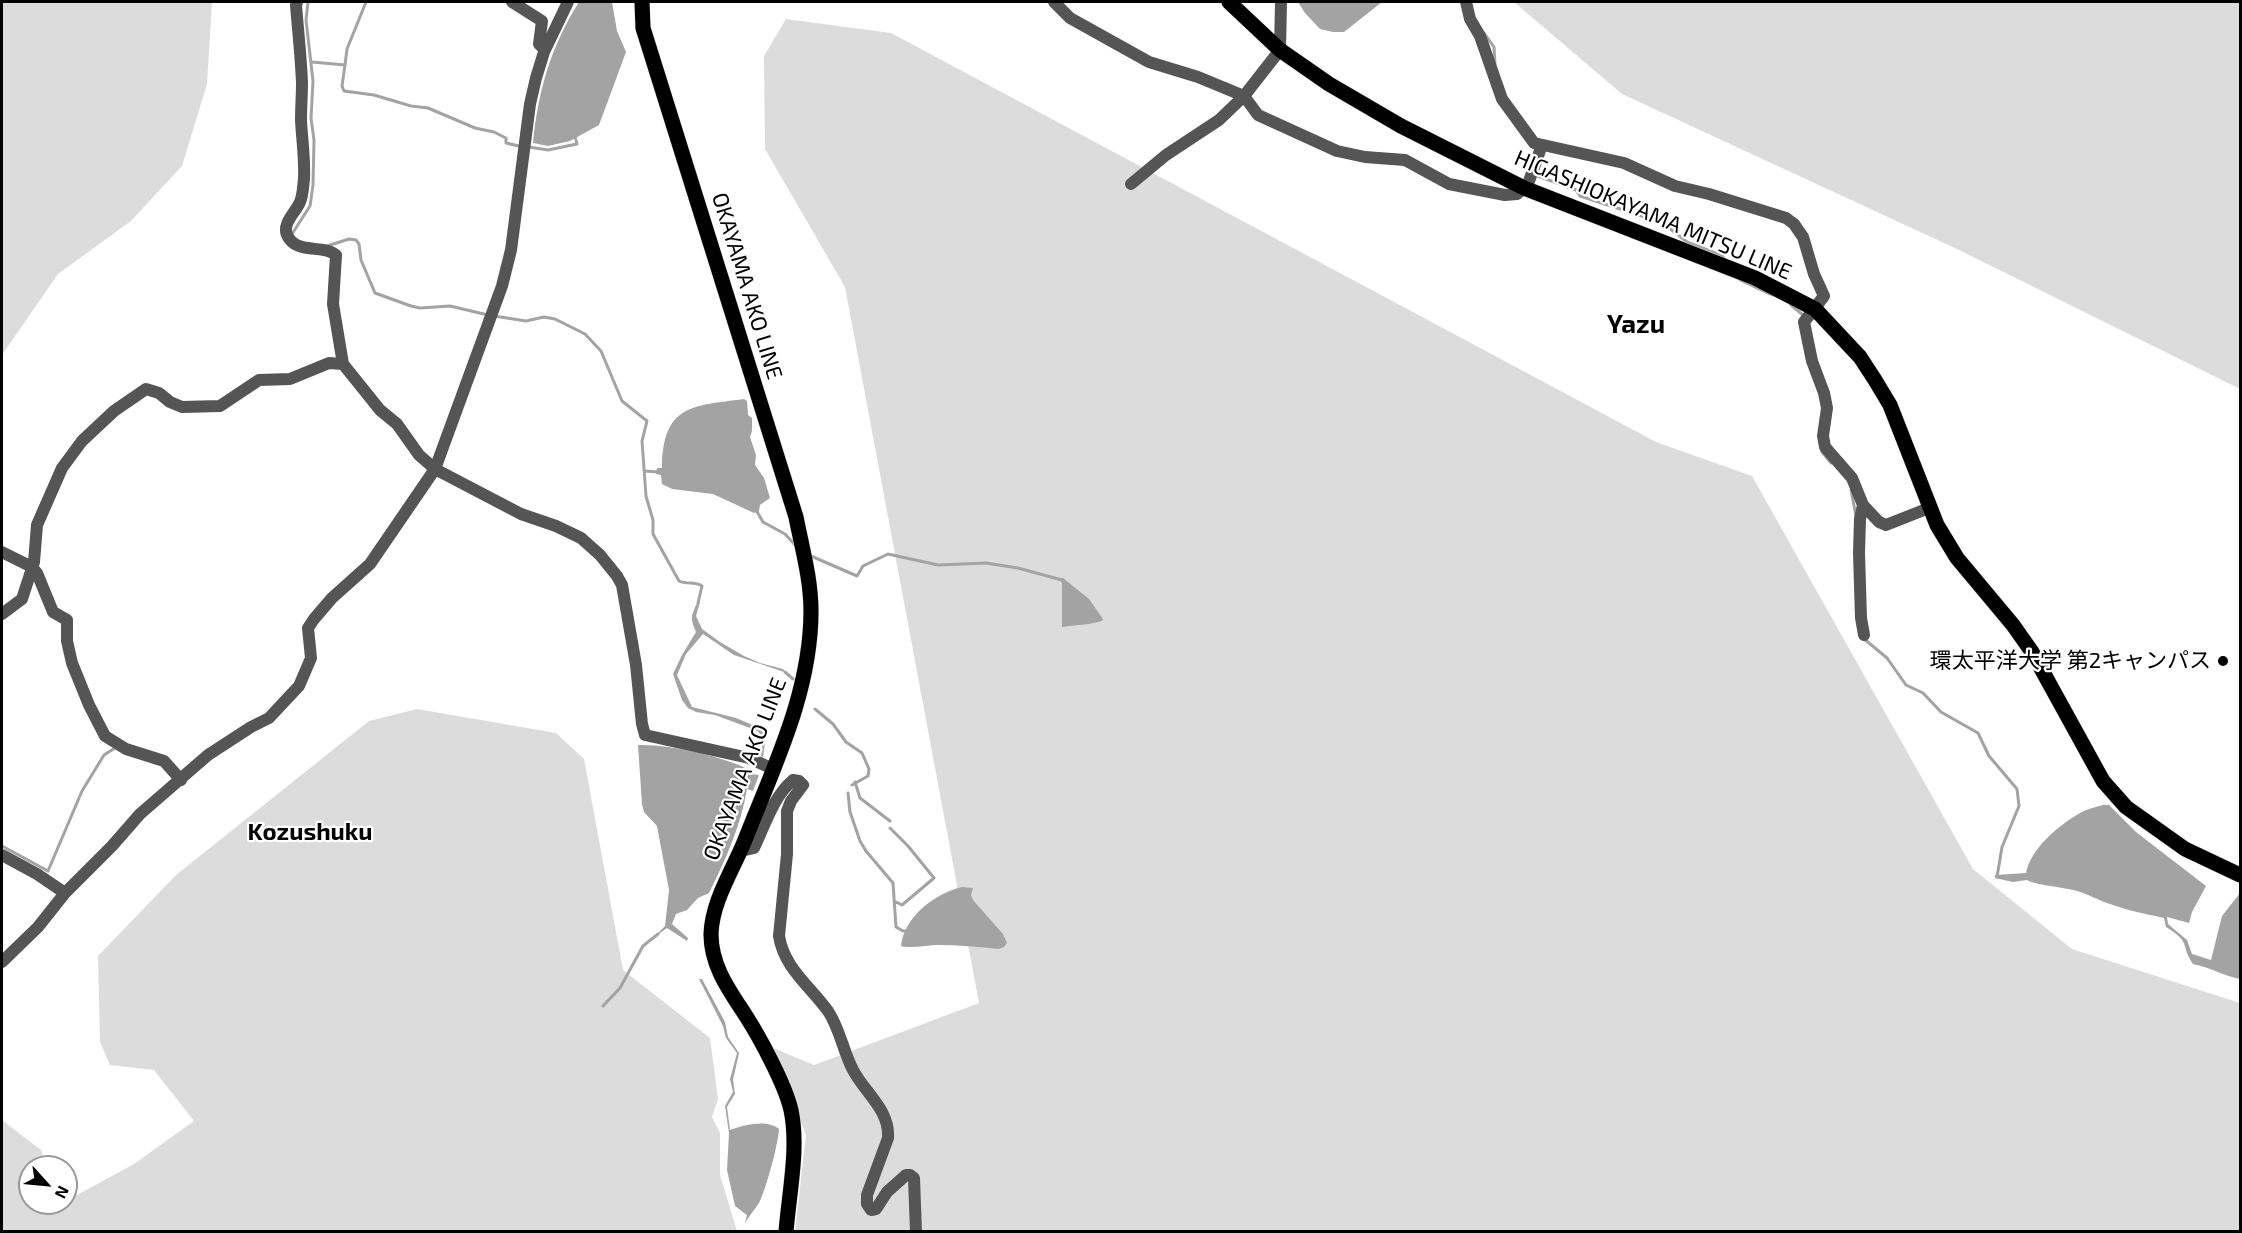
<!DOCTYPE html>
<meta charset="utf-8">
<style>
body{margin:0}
#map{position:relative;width:2242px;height:1233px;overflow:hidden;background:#fff;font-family:"Exo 2",sans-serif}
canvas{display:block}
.frame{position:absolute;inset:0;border:3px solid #000;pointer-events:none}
.north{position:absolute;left:18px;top:1155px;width:60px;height:60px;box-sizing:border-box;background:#fff;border:2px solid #999;border-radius:50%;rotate:117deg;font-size:16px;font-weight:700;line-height:24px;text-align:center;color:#000}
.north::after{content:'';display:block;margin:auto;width:21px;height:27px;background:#000;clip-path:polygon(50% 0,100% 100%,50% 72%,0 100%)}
</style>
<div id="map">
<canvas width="2242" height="1233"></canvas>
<div class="frame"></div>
<div class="north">N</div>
</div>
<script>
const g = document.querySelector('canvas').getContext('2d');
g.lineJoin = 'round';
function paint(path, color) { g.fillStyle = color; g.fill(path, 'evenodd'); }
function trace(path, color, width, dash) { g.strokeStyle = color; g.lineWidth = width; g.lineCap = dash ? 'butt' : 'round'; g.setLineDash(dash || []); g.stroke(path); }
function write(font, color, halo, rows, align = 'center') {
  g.font = font + ' "Exo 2","Noto Sans JP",sans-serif'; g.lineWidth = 4.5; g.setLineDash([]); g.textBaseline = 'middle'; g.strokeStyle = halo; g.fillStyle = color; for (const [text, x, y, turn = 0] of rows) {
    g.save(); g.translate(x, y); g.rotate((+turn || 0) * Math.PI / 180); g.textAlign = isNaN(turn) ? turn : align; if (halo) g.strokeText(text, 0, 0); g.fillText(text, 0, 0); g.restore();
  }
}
paint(new Path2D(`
 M2 2H212L207 84 182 166 131 221 58 274 2 355Z
 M1514 2H2240V389L1957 249 1622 94Z
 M786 19 891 33 1656 442 1752 476 1973 869 2072 949 2240 1003V1231H795L806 1135 773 1048 814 1065 979 1003 845 287 765 149 764 56Z
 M417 709 556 733 584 759 623 970 710 1038 718 1099 712 1117 720 1133V1175L737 1231H2V1120L41 1150 47 1167H30V1203L61 1204 66 1203V1201L134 1164 194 1121 154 1070 110 1065 100 1042 98 956 176 875 369 721Z`), '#dcdcdc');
paint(new Path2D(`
 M579 2H612L617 31 626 52 599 125 570 141 548 146 533 143C538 91 551 46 579 2Z
 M1298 2H1382L1344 32H1333L1320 29 1305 13Z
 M744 399 747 401 748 415 752 418V431L750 437 756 455 755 465 764 478 770 498 760 505 759 511 754 513 713 494 672 489 662 484 661 475 656 474 657 468H662C663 405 691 406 744 399Z
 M1063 578 1089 599 1103 619 1102 621C1089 625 1075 625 1062 627V583L1059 579Z
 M698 601 700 602 696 616 702 629 720 642 744 656 760 663 783 669 787 673 734 655 703 634 686 654 677 675 692 707 736 718 762 729 765 743 763 757 761 756 763 741 758 731 715 715 696 712 688 708 682 700 673 674 682 655 696 632C690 618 691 616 698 601Z
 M638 745C670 744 723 756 752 771L751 774 759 775 753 791 747 789C741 825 726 859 709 893L698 898 687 910 676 914 672 924 688 938 687 941 667 928 653 938 665 926 669 890 657 826 644 812 642 804Z
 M2103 805H2109L2136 832 2206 886 2192 912 2189 923 2167 917 2168 924 2187 940 2192 954 2211 960 2222 916 2240 893V979C2223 976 2210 967 2193 964 2180 945 2192 943 2166 927L2164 918C2147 914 2129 911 2113 905 2099 901 2087 893 2073 890 2061 887 2035 885 2027 880L2013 882 1995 878V875L2026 873C2031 848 2059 825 2080 813 2087 809 2096 807 2103 805Z
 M962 887 973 888 971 895 973 900 1003 934 1007 943 1004 947 999 949C979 947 958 945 938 945 929 945 908 949 901 946 904 917 934 894 962 887Z
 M699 979H702L725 1022 728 1037 739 1053 733 1080 735 1094 727 1107 730 1130C744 1125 767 1119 779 1129 778 1145 766 1189 759 1203 752 1214 745 1219 743 1231L747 1215 735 1206 727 1170 729 1133 725 1106 733 1092 730 1079 737 1053 726 1038 723 1026Z`), '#a3a3a3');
trace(new Path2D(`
 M1484 33 1494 47 1495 64
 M312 62 345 65 342 86 344 91 374 95 411 106 428 108 475 128 494 132 506 138V143L519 146
 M345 65 347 49 366 2
 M529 147 548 150 577 144 575 136
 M1535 175 1576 190 1580 196 1663 223 1687 242 1723 256 1724 260
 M292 234 310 206 313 185 314 140 311 118 313 81 306 20 308 2
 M327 246 349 239 356 240 359 244 361 260 375 293 411 306 420 308 450 306 488 315
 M1740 280 1772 295
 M1791 305 1803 315
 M494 316 526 321 544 317 555 319 585 334 601 351 622 401 647 421 642 441 646 496 653 520V534L679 581C687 585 694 581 702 586L698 603
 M1822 452 1831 463
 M644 471 659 472
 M1851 490 1856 516
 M756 510 763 522 785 534 797 547
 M811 556 857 576 863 566 888 554 938 565 986 563 1018 568 1062 580
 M1863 638 1887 658 1906 685 1923 693 1941 712 1978 733 1989 756 2017 789 2019 806 2002 847 1997 877H1999
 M785 672 793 679
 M815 709 833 724 846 742 862 753 869 769 868 776 852 785
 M855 782 860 798 890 821
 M848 793 850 812 860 841 866 851 893 883 896 927 903 931H908
 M890 828 908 846 934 878 902 905 896 902
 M2 846 48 871 82 791 104 755 115 748
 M603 1006 620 988 643 946 658 934`), '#a3a3a3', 3);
const major = new Path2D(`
 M642 2 643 28 796 517C802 548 811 579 811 611 811 692 774 766 745 840 733 870 712 901 711 934 711 966 729 990 746 1016 760 1038 785 1084 791 1110 799 1148 789 1193 786 1232
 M1229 2 1280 50 1329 84 1401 126 1524 188 1755 278 1815 309 1860 357 1875 380 1890 405 1937 525 1957 558 2013 625 2032 652 2103 781 2126 807 2185 849 2240 875`);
trace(major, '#dbdbdb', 16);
trace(new Path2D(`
 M297 2 296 5C298 31 301 57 302 83 302 95 301 108 301 120 302 140 305 159 304 179 303 187 303 195 300 202 296 212 282 223 287 235 296 255 323 244 336 255L333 304 343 364 380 410 397 424 419 455 435 469 521 514 556 526 581 538 600 555 617 576 622 585 636 665 642 724 645 735 749 758 773 769
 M512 2 542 21 539 44 545 50
 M1054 2 1070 18 1149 62 1198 77 1244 96 1258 115 1337 151 1365 157 1405 160 1449 184 1505 195 1517 194 1528 184 1542 145
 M1466 2 1470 19 1480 36 1502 99 1534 143 1624 163 1675 186 1709 194 1786 218 1794 224 1803 237 1814 274 1824 296 1804 322 1812 361 1824 393 1827 408 1823 436 1825 447 1852 478 1863 505 1860 519 1859 553 1861 618 1864 635
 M1131 184 1166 155 1219 120 1244 96 1280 50 1281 2
 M1863 505 1879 522 1886 525 1929 508
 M2 552 32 567 37 573 53 612 67 620V641L72 663 89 705 105 736 126 749 164 761 181 780
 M2 614 22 599 34 562 37 525 62 468 82 441 114 411 146 389 159 393 170 402 182 407 220 406 259 380 290 379 329 363 343 364
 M741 851 754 848C765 825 773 797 793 780L799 781 803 785 791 801 787 811V854L779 936C784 968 810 986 828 1011 840 1029 843 1051 853 1070 865 1093 890 1110 888 1138L867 1195V1204L871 1210 876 1209 887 1192 906 1175H910L914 1178 916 1232
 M2 855 37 874 65 893
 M2 962 38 927 65 893 112 846 140 814 208 755 251 727 269 718 299 686 311 658 308 628 314 619 332 598 370 564 435 469 502 286 511 250 530 104 536 78 544 52 568 2`), '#555', 12);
trace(major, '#000', 15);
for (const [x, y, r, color] of [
 [2223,661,6,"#000"]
]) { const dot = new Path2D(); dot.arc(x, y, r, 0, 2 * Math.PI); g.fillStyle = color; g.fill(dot); trace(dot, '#fff', 2); }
write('22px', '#000', '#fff', [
 ["HIGASHIOKAYAMA MITSU LINE",1653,215,23],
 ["OKAYAMA AKO LINE",747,286,73],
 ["OKAYAMA AKO LINE",745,769,-69]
]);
write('22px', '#000', '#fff', [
 ["環太平洋大学 第2キャンパス",2211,661]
], 'right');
write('bold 24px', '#000', '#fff', [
 ["Kozushuku",310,832]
]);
write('bold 26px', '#000', '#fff', [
 ["Yazu",1636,324]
]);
</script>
